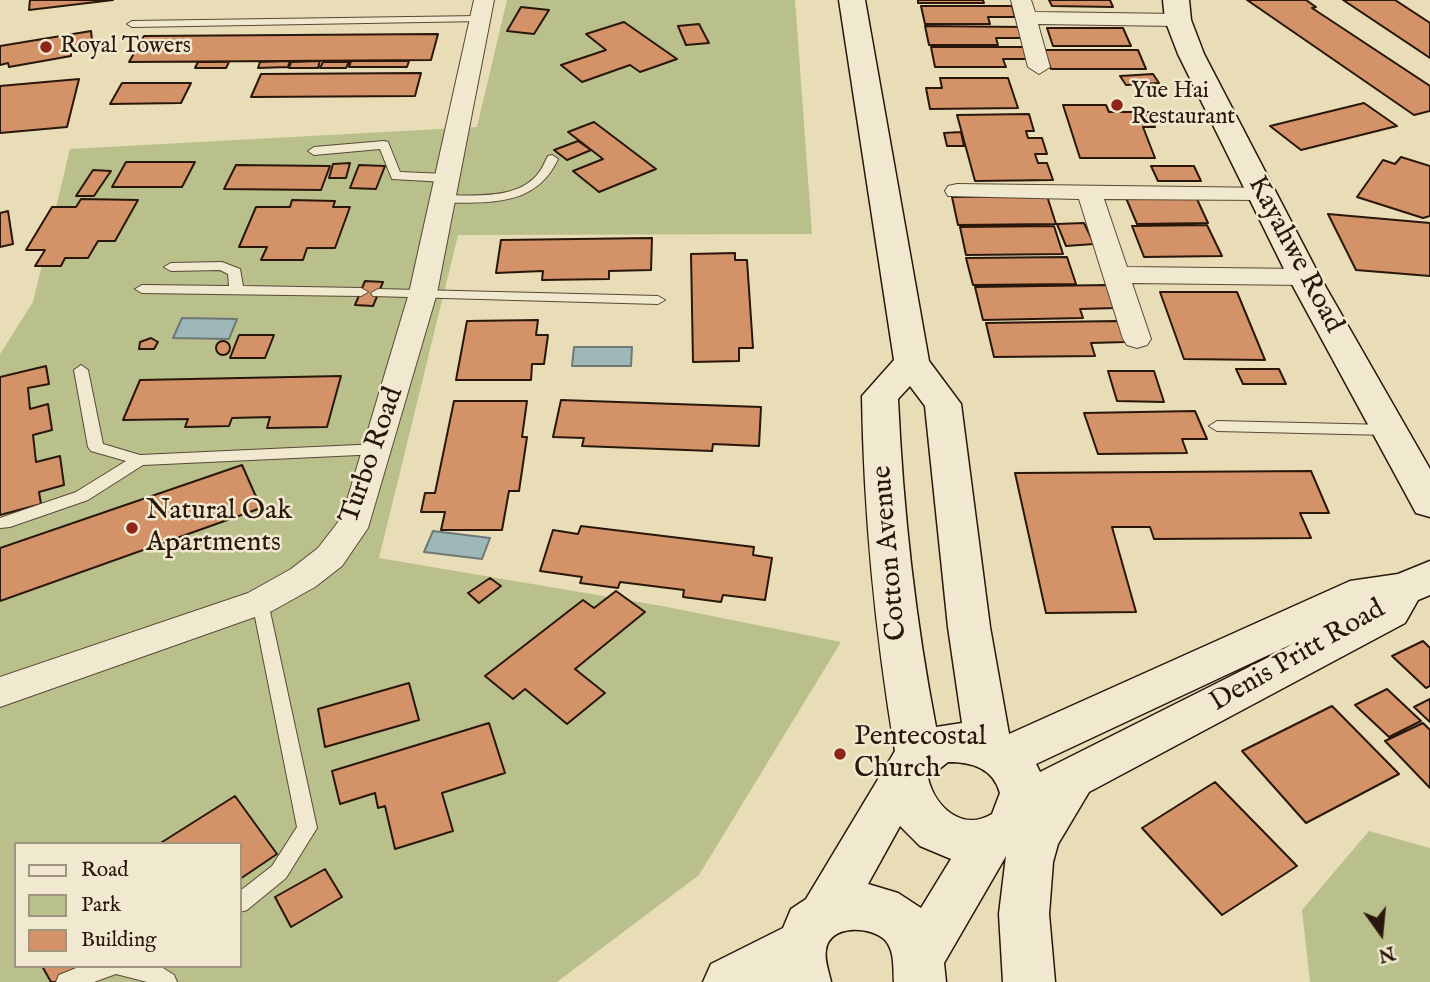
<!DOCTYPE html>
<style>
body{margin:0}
#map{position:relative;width:1430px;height:982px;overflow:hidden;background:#e8ddb6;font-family:"IM FELL English",serif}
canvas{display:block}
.legend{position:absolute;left:14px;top:842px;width:228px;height:126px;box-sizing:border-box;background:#f0e9d0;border:2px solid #a09581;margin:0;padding:9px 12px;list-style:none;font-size:21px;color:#29170b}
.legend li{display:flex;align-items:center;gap:14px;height:35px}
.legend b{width:35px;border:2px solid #a09581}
.north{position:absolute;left:1346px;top:898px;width:70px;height:70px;-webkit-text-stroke:5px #f0e9d0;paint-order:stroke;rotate:165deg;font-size:19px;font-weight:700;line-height:28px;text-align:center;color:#29170b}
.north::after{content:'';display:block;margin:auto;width:24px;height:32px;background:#29170b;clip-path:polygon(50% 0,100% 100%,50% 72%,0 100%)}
</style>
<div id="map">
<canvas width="1430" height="982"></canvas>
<ul class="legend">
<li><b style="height:9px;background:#f0e9d0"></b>Road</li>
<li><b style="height:19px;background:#b9c08c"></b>Park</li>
<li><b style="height:19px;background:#d39268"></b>Building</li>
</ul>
<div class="north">N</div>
</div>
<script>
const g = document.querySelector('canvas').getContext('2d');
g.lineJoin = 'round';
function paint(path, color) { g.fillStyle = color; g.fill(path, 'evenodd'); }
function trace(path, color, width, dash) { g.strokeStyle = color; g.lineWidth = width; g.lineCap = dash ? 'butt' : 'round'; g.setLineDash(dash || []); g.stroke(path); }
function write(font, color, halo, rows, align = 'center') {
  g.font = font + ' "IM FELL English",serif'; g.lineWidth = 5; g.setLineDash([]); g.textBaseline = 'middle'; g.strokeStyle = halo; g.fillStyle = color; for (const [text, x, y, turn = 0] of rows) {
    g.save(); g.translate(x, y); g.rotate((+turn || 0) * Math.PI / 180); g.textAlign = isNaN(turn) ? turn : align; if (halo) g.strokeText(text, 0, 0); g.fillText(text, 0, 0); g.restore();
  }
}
paint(new Path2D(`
 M507 0H795L812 234 458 235 379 558 662 606 841 642 699 875 557 982H0V354L33 302 70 149 477 127ZM16 844H240V966H16Z
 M1369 831 1430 848V982H1310L1302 910Z`), '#b9c08c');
const water = new Path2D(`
 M182 318 237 319 229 339 173 338Z
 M574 347H632L631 366H572Z
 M433 531 490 538 482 559 424 552Z`);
paint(water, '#9eb8ba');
trace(water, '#6f7874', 2);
const building = new Path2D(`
 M30 0H113L29 10Z
 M918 0H983L984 3H918Z
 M1049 0H1110L1113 7 1052 6Z
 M1247 0H1306L1316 7 1312 8 1430 86V111L1414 115Z
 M1343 0H1395L1430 23V58Z
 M921 6H1012L1015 17H988L990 24H925Z
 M521 7 549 10 534 34 507 31Z
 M624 22 677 59 640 72 630 65 582 82 561 65 606 50 586 34Z
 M699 24 709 43 686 45 678 26Z
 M925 26 1023 27 1026 38H996L998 45H929Z
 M1047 28H1123L1131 46H1053Z
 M91 31 93 49 71 53V56L9 67 8 63 0 65V46Z
 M438 34 431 60 129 62 144 36Z
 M931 47H1026L1030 59H1003L1006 67H935Z
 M1044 50H1138L1146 69H1051Z
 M290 61 288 67 258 68 260 62Z
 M320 61 318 68H289L291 62Z
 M351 61H409L407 67H349Z
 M198 62H229L226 68H195Z
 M323 62H349L346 68H320Z
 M421 73 415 96 251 97 261 74Z
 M1153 74 1159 83 1126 85 1120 76Z
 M940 78H1008L1018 108 930 109 926 88H942Z
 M79 79 67 127 0 133V86Z
 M122 83H191L181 103 110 104Z
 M1364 103 1397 126 1301 150 1270 126Z
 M1063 105H1106L1109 112H1149L1155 127H1143L1155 158H1080Z
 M1029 114 1034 131H1026L1028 138H1042L1047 154H1035L1038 163H1047L1053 180 975 181 957 115Z
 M594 122 656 169 599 192 573 171 603 159 568 132Z
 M961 132 964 146H947L944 133Z
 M578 141 591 150 567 160 554 150Z
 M1401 157 1430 166V216L1423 218 1357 197 1383 160 1395 164Z
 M126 162H195L182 187H112Z
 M350 163 346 178H329L333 164Z
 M236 165 330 166 321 190 224 189Z
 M359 165 385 166 376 189 350 188Z
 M1151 166H1194L1201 181H1158Z
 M93 170 111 171 94 196H76Z
 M1047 196 1056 224 958 225 952 197Z
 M1196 197 1208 223 1137 224 1126 198Z
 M81 199 138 200 115 241H98L88 258H65L61 266H35L45 250H26L52 207H76Z
 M292 200 335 201 333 207H350L335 248H307L303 260H261L267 247H239L256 207H290Z
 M8 211 13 244 0 247V213Z
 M1328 214 1430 223V276L1356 270Z
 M1084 223 1094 244 1066 246 1057 224Z
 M1207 225 1222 256 1144 257 1132 226Z
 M1054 226 1063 254 966 255 960 227Z
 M652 238 651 270 609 271V279L542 280 543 271 496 273 501 240Z
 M735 253V260H747L753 348H739V361L693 362 691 254Z
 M1067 257 1076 284 973 285 966 258Z
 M365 281 383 282 373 306 355 305Z
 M1107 285 1115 308 1080 309 1083 318 983 320 975 287Z
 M1160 292H1237L1265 360 1184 359Z
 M538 320 536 335H548L544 364H532L531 380H456L467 321Z
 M1118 321 1125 342 1091 343 1095 356 994 357 986 323Z
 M239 335H274L265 358H230Z
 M151 338 158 342 154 349H139L140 342Z
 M216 348a7 7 0 1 1 14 0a7 7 0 1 1-14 0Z
 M46 366 49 384 28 388 30 409 48 404 52 430 33 435 36 462 60 456 64 485 39 492 41 504 0 515V377Z
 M1236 369H1279L1286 384H1243Z
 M1108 371H1154L1164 402 1117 401Z
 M341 376 327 427 267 428 270 417 232 418 229 426 185 427 188 419 123 420 140 380Z
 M561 400 761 407 759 446 713 444 712 451 582 446 584 438 553 437Z
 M454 401H527L522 437H527L519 491H509L502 530H441L445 512H421L425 493H435Z
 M1195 411 1207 439H1182L1187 453 1098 454 1084 413Z
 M242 465 261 508 0 601V548Z
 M1311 471 1329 513H1300L1311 538 1154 539 1150 527H1112L1136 612 1046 613 1015 473Z
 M581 526 754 547 753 555 772 558 765 600 723 595 721 602 683 597 684 590 620 582 618 588 580 583 582 577 540 571 553 530 578 534Z
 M490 578 501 586 479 603 468 593Z
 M616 591 645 612 575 669 605 693 567 724 525 689 513 699 485 676 583 600 594 608Z
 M1423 641 1430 648V686L1426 688 1392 656Z
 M409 683 419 720 325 747 318 709Z
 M1387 689 1421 721 1389 737 1355 705Z
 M1430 699V722L1414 707Z
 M1332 706 1399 774 1306 823 1242 751Z
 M489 723 505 773 442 793 453 831 395 849 385 806 378 808 375 793 340 804 332 771Z
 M1423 723 1430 730V788L1385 741Z
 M1215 782 1297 866 1222 915 1142 828Z
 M235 796 277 854 240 879V844H159Z
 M325 869 342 897 291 927 275 897Z
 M42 966H79L55 982H51Z`);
paint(building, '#d39268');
trace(building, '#29170b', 2);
const lane = new Path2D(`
 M479 16 484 19 483 21 132 27 127 24 132 21Z
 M384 141 388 142 400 172 446 174 452 178 446 182 392 179 380 149 314 155 308 151 314 147Z
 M552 155 558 159C535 208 488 202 441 203L435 199 441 195C472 195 520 201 540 171 543 167 545 161 548 156Z
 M222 262 240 269 243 286 361 288 368 292 361 296 142 293 135 289 142 285 229 286 228 274 220 270 171 271 164 267 171 263Z
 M378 289 658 296 665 300 658 304 373 296 371 293Z
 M81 365 88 370 103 444 140 455 380 444 388 449 380 454 143 465 88 500 10 527 0 528V518L76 492 126 461 91 451 88 447 74 370Z
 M1217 421 1388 425 1396 430 1388 435 1217 431 1209 426Z
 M260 595 266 597 268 602 317 828 286 878 247 910 240 912V891L272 866 297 827 252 602 254 597Z
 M81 966H160L174 975 177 982H147L116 974 94 982H56L59 975Z`);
const street = new Path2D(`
 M474 0H494L437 293 368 528 342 566 315 587 272 611 0 707V677L248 593 291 569 318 548 342 517 409 293Z
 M1011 0H1031L1035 12 1178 14 1188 20 1178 26 1038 24 1050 67 1039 74 1028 67Z
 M957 184 1273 188 1276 193 1273 198 1264 200 1104 199 1127 267 1304 269 1313 271 1317 277 1313 283 1304 285 1132 283 1151 339 1147 345 1137 348 1127 345 1123 339 1079 199 948 196 945 191 948 186Z`);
const secondary = new Path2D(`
 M839 0H865L929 361 961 404 990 627 1009 734 1350 581 1398 574 1430 561V595L1418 600 1405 623 1089 792 1058 844 1053 862 1049 914 1055 982H1003L999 914 1006 856 944 963 946 982H894C893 968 895 951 885 940 871 926 829 924 826 950 824 959 829 972 831 982H703L711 964 783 928 791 909 806 899 895 751C875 630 864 518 862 396L894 360ZM910 386 925 406 948 627 962 723 936 727C915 618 903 510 898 399ZM1292 644 1273 655 1040 772 1036 764ZM948 762C972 762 993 768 1000 793L992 814C962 832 935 807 928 778ZM900 826 920 846 951 859 921 908 898 893 868 884Z
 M1163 0H1189L1191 20 1204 54 1320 277 1430 469V517L1416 513 1288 277 1178 54 1165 20Z`);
trace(lane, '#594836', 2);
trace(street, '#594836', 2);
trace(secondary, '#29170b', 3);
paint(lane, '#f0e9d0');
paint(street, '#f0e9d0');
paint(secondary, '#f0e9d0');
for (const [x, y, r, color] of [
 [46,47,7,"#8f2418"],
 [1117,105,7,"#8f2418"],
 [132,528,7,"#8f2418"],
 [840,754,7,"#8f2418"]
]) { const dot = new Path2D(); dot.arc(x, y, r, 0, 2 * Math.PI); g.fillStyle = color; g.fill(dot); trace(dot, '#f0e9d0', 2.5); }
write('23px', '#29170b', '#f0e9d0', [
 ["Royal Towers",60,47],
 ["Yue Hai",1131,92],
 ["Restaurant",1131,118]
], 'left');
write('28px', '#29170b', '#f0e9d0', [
 ["Kayahwe Road",1294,255,62],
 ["Turbo Road",373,456,-71],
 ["Cotton Avenue",891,553,-95],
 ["Denis Pritt Road",1298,657,-30]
]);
write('28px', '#29170b', '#f0e9d0', [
 ["Natural Oak",146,512],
 ["Apartments",146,544],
 ["Pentecostal",854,738],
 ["Church",854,770]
], 'left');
</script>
